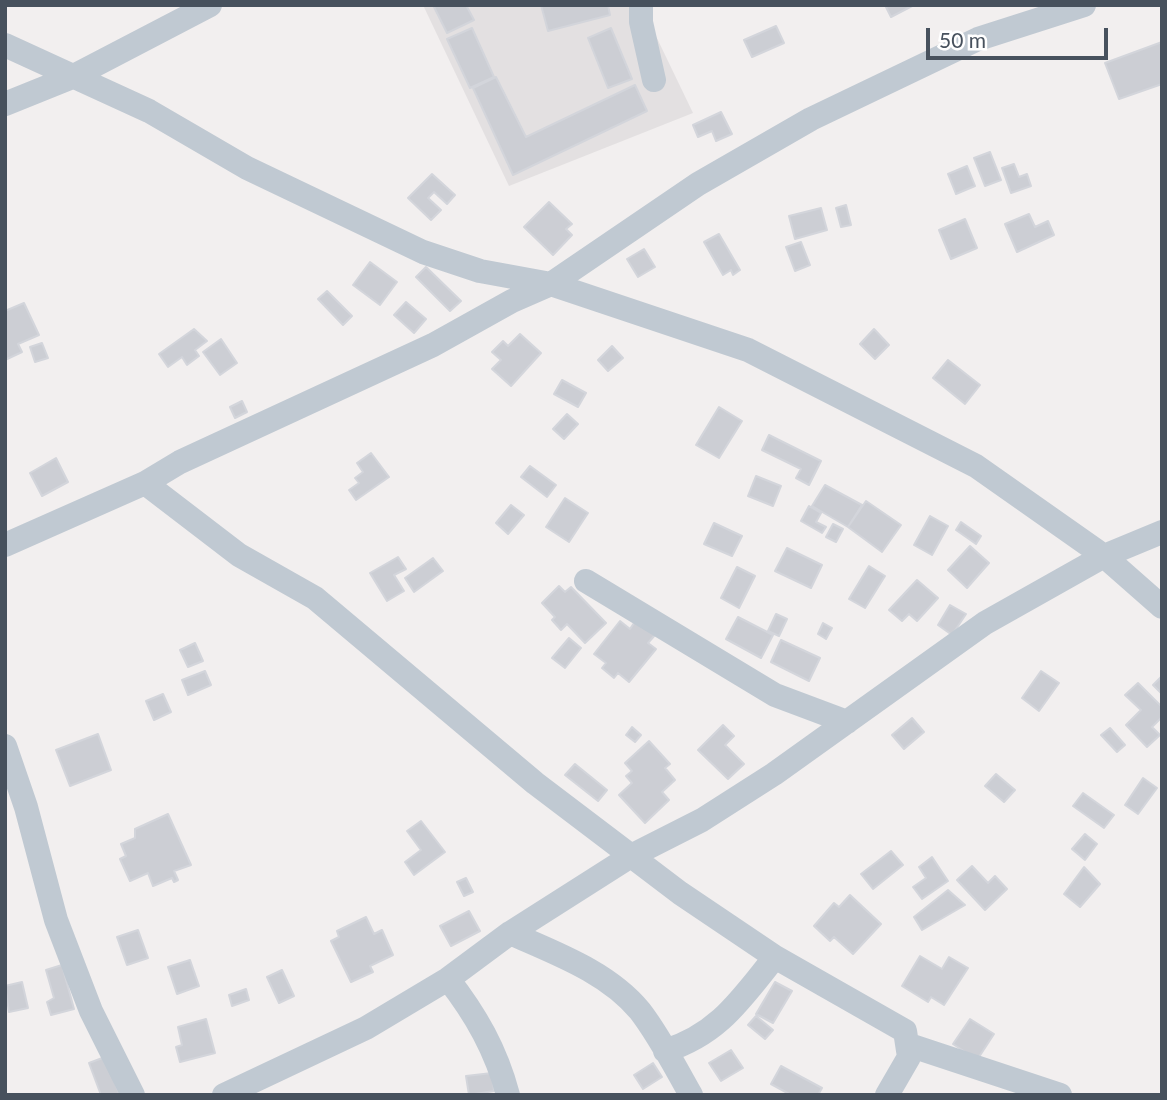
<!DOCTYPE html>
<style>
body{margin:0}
#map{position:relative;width:1167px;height:1100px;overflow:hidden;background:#f2efef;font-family:Lato,sans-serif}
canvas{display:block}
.frame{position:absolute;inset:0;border:7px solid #47515d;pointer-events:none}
.scale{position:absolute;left:926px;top:28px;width:182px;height:32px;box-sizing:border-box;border:4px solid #47515d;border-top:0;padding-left:9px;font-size:21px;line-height:24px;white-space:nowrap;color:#47515d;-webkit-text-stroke:5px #fff;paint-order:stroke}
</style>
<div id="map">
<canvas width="1167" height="1100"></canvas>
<div class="frame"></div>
<div class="scale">50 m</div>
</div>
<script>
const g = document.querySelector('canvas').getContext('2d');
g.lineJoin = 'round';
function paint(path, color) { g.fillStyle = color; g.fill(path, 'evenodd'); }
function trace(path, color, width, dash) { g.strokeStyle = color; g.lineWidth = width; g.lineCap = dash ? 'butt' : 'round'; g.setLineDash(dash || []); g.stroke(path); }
paint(new Path2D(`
 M423 5H641L693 113 509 186Z`), '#e3e0e1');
const building = new Path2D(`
 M433 5H466L474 20 447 33Z
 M541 5H608L610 15 548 31Z
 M885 5H914L891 17Z
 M776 26 784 43 752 57 744 40Z
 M472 28 494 77 470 88 447 39Z
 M611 28 632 79 608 88 588 38Z
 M1162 42V84L1119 99 1105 63Z
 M496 77 526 137 635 85 647 111 513 175 473 88Z
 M721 112 732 134 716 141 712 131 698 137 693 125Z
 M990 152 1001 180 985 186 974 158Z
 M1014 164 1019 177 1027 174 1031 186 1011 193 1002 168Z
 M967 166 975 186 956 194 948 174Z
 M432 174 455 195 447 204 434 192 428 198 441 210 431 220 408 198Z
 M549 202 572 224 566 229 572 235 553 255 524 227Z
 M846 205 851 225 841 227 836 208Z
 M821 208 827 230 795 239 789 216Z
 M1029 214 1035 227 1048 221 1054 235 1017 252 1005 224Z
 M965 219 977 248 951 259 939 230Z
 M719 234 740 270 733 275 731 270 723 275 704 242Z
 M801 242 810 265 795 271 786 247Z
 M644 249 655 267 638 277 627 259Z
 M370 262 397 282 380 305 353 285Z
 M426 267 461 301 450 311 416 277Z
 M327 291 352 316 343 325 318 299Z
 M406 302 426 319 414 333 394 315Z
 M24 303 39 335 18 344 22 352 5 360V311Z
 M194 329 207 341 195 350 199 356 187 365 182 357 168 367 159 354Z
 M874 329 889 345 875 359 860 344Z
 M520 334 541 353 511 386 492 369 501 360 492 352 503 341 508 346Z
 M221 339 237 363 220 375 203 352Z
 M42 343 48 358 35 362 30 347Z
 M612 346 623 358 608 371 598 360Z
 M948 360 980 385 965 404 933 378Z
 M562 380 586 393 578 407 554 394Z
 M242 401 247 412 235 418 230 407Z
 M719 407 742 421 719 458 696 445Z
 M567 414 578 424 564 439 553 429Z
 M769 435 821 461 809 485 796 478 801 469 762 450Z
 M371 453 389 477 356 500 349 490 359 483 355 478 363 472 357 463Z
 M56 458 68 482 42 496 30 473Z
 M530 466 556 485 547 497 521 477Z
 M756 476 781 486 773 506 748 496Z
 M825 485 862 505 848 527 812 506Z
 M565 498 588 513 569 542 546 527Z
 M866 501 901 525 882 552 848 527Z
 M511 505 524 515 508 534 496 523Z
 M809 506 821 513 816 522 826 527 822 533 801 521Z
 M930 516 948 526 932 555 914 545Z
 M961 522 981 536 976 544 956 530Z
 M714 523 742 536 732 556 704 544Z
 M833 524 843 529 836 542 826 537Z
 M970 546 989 563 967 588 948 570Z
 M787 548 822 565 811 588 775 571Z
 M398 557 406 569 394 575 404 591 387 601 370 573Z
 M433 558 443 571 414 592 405 578Z
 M869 566 885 576 865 608 849 599Z
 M737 567 755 576 739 608 721 598Z
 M917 580 938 598 917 621 909 614 902 621 889 610Z
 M559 586 565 592 571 587 606 623 585 643 567 624 561 630 552 620 555 617 542 603Z
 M950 605 966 614 952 635 938 625Z
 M776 614 787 619 779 636 768 631Z
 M738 617 773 635 761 658 726 639Z
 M636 620 655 635 648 643 656 649 629 682 618 673 614 678 602 668 606 663 594 654 620 621 630 629Z
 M823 623 832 628 826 639 818 634Z
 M569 638 581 648 565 668 552 658Z
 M781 640 820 658 809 681 771 662Z
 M195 643 203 661 188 667 180 650Z
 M205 671 211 685 188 695 182 680Z
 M1041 671 1059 683 1039 711 1022 698Z
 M1162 676V694L1153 685Z
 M1138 683 1162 707V717L1152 727 1160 735 1147 747 1126 725 1141 710 1125 695Z
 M163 694 171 712 154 720 146 701Z
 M912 718 924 732 904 749 892 735Z
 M723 725 734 736 725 745 744 764 728 779 698 750Z
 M632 727 641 735 635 742 626 735Z
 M1110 728 1125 745 1117 752 1101 735Z
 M98 734 111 770 70 786 56 750Z
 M649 741 670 764 665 768 675 780 662 792 669 800 645 823 619 795 632 783 626 776 632 771 625 763Z
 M575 764 607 790 598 801 565 775Z
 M996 774 1015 790 1004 802 985 786Z
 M1143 778 1157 788 1138 814 1125 805Z
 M1083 793 1114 815 1104 828 1073 806Z
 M168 814 191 865 174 871 178 880 174 882 172 878 153 886 148 873 130 881 120 859 126 856 121 844 135 838V829Z
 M421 821 445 852 414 875 405 862 421 850 407 831Z
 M1085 834 1097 844 1085 860 1072 849Z
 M891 851 903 865 873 889 861 874Z
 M932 857 948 881 922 899 913 887 926 878 919 867Z
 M972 866 988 883 995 876 1007 889 985 910 957 880Z
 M1084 867 1100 884 1080 907 1064 894Z
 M466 878 473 892 464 896 457 882Z
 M948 890 965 905 922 930 914 917Z
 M850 895 881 924 853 954 834 937 830 941 814 926 834 903 839 907Z
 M469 911 480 931 451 946 440 926Z
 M366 917 374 934 382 930 393 955 370 966 373 972 351 982 331 941 339 937 337 931Z
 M138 930 148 958 127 965 117 937Z
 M920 956 942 969 949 957 968 968 944 1005 931 997 928 1002 902 986Z
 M190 960 199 986 177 994 168 967Z
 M62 965 74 1009 51 1015 47 1002 54 998 46 970Z
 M282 970 294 996 279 1003 267 977Z
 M22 982 28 1008 9 1012 5 986Z
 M775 982 792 991 773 1023 756 1014Z
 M246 989 249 1000 232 1006 229 995Z
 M756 1016 773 1030 765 1039 748 1025Z
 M206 1019 215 1053 180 1062 176 1047 182 1045 178 1027Z
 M970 1019 994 1034 977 1060 953 1044Z
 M731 1050 743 1068 721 1081 709 1063Z
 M105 1057 119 1093 117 1095H101L89 1063Z
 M653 1063 662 1077 643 1089 634 1075Z
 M781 1066 822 1088 818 1095H791L771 1084Z
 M492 1073 494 1091 469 1095 466 1076Z`);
paint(building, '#ccced4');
trace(building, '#d3d5db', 2);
trace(new Path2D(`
 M641 5V22L654 80
 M5 45 149 111 247 168 423 252 480 271 551 284 748 350 976 466 1104 556 1162 607
 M5 104 72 77 210 5
 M145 483 239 555 315 598 535 783 680 893 775 957 905 1031 909 1057 887 1095
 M5 545 145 483 180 462 433 345 512 301 551 284 698 184 811 119 978 39 1084 5
 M586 581 775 695 847 722
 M5 746 26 807 56 920 91 1011 133 1095
 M510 933C555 953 608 972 640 1011 660 1037 675 1067 691 1095
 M448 979C476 1015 496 1050 508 1095
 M909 1045 1060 1095
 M665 1051C719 1034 741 999 775 957
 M224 1095 366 1028 448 979 510 933 631 856 702 820 774 774 985 623 1104 556 1162 532`), '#c0c9d2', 24);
</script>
